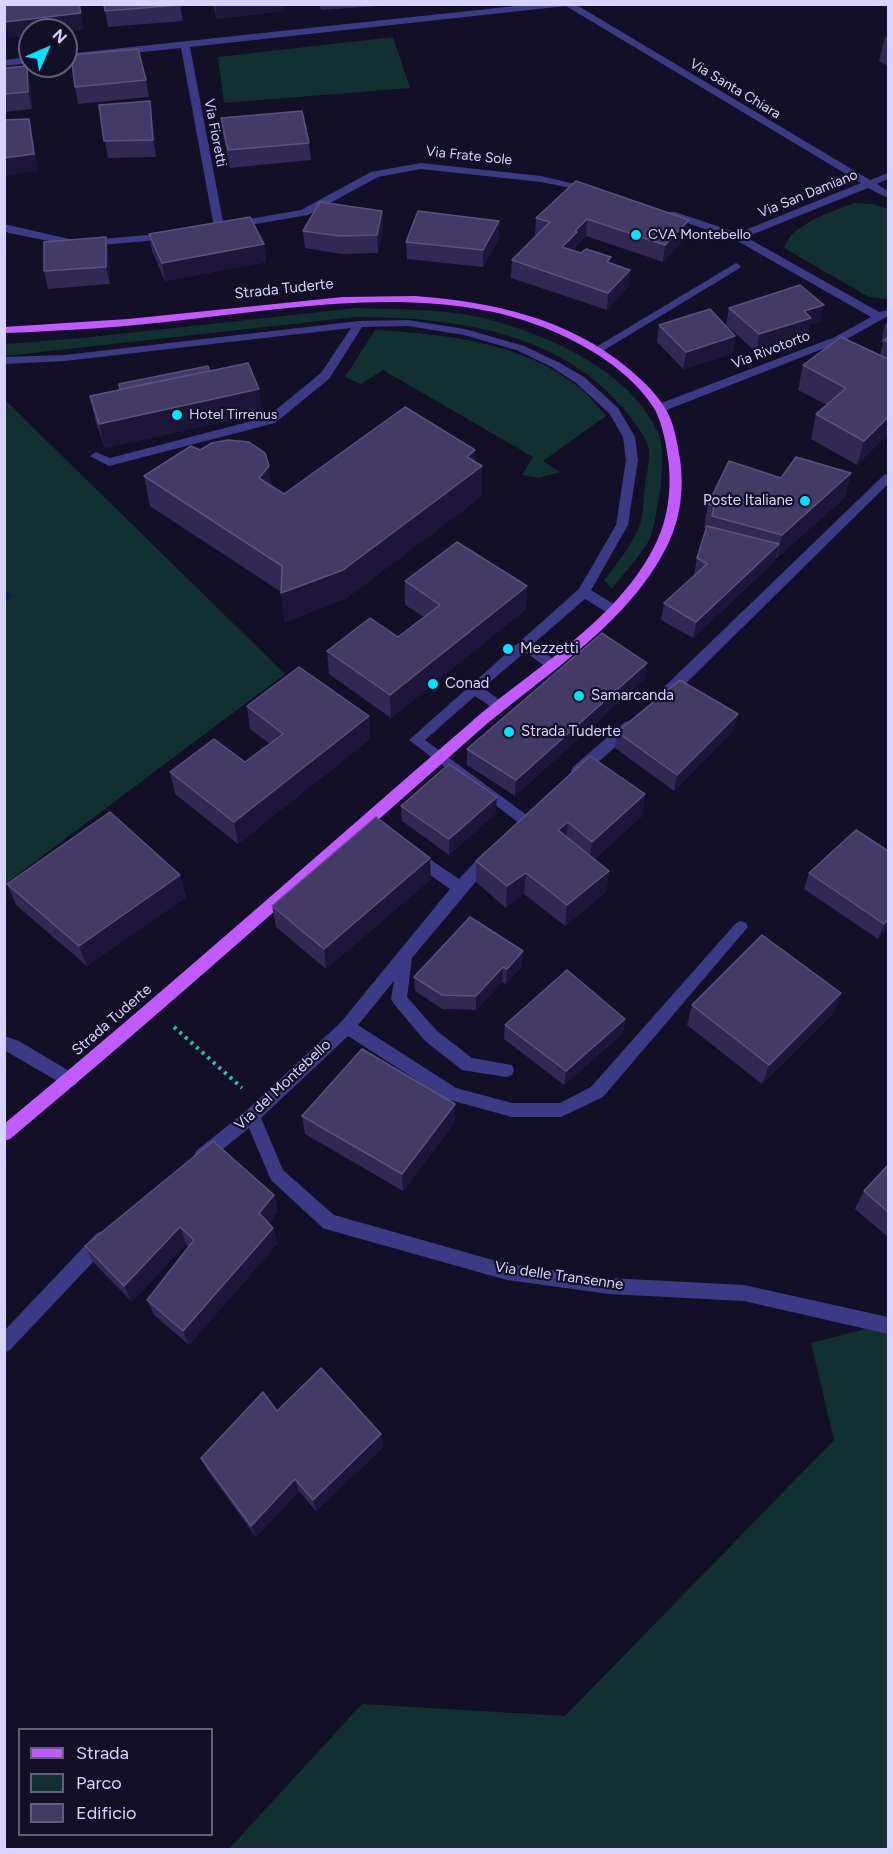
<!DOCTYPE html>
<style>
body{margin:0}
#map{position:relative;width:893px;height:1854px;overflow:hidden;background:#130f26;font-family:Figtree,sans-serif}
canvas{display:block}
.frame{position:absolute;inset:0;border:6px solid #d9d4ff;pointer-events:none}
.legend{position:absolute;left:18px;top:1728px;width:195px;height:108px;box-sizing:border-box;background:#130f26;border:2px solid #625e7d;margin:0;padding:8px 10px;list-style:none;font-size:18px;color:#d9d4ff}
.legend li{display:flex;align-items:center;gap:12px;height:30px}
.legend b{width:30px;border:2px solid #625e7d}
.north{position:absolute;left:18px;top:18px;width:60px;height:60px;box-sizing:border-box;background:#130f26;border:2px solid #625e7d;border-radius:50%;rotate:45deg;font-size:16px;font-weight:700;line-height:24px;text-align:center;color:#d9d4ff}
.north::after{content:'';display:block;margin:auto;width:21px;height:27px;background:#00e5ff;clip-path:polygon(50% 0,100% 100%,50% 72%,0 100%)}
</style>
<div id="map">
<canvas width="893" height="1854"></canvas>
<div class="frame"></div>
<ul class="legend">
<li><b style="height:8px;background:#c25bff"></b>Strada</li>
<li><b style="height:16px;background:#12302f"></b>Parco</li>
<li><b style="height:16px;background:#433a66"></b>Edificio</li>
</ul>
<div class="north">N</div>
</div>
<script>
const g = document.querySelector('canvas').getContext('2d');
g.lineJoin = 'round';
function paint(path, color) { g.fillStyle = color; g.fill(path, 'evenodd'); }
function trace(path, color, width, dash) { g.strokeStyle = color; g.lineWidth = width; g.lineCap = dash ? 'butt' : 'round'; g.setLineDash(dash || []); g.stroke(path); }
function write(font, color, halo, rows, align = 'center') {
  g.font = font + ' Figtree,sans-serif'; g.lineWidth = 4.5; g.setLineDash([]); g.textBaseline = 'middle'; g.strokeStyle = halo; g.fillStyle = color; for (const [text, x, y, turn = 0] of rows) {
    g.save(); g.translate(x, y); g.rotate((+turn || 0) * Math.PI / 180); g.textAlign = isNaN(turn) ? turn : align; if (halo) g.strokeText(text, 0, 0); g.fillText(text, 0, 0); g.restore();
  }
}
paint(new Path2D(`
 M393 37 410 88 224 103 218 57Z
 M854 203 873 204 888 209V299L869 297 784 248C792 223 832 212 854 203Z
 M356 308C399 310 445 308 487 319 549 335 632 371 659 435 667 455 658 517 650 538 643 553 623 574 612 589L604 580C617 564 631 546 639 527 644 515 643 499 645 487 646 475 650 462 649 450 648 438 631 418 623 408 558 331 451 317 356 317L5 356V344L82 338Z
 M375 330C445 334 525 342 581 389 590 397 598 407 606 416L543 461 560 472 539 478 522 475 533 457 383 370 361 384 345 377Z
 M5 400 285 674 5 884Z
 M888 1323V1849L228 1850 362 1704 565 1716 834 1440 811 1343Z`), '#12302f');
paint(new Path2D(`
 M4 592 10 593 11 596 10 599 4 600Z`), '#0c2248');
trace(new Path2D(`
 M174 1027 242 1088`), '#2fb8b0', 4, [3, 4.5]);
paint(new Path2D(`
 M534 4H575L870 180 888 173V179L877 184 888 191V198L868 188 746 237 879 312 888 310V316L843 341 664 411H656V405L835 337 871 317 734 239 667 216V212H675L738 233 861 183 566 6 190 47 224 227 219 230 214 227 181 48 66 60V54Z
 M30 57V63L4 66V60Z
 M421 163 541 176 596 189 591 192 541 182 421 169 378 177 308 215 232 228 227 225 232 222 301 210 371 172Z
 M4 224 78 241 170 233 175 236 170 239 78 247 9 233 4 231Z
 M736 263 741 266 740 268 601 352 597 353 591 350Z
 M408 320 465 329 524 346 560 363 584 377 618 408 635 437 638 460 628 525 591 590 618 607 619 610 618 613H608L585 599 533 644 556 661 558 664 556 667H546L525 652 483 688 506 705 504 709H494L475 696 425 740 528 816 530 820 528 824 523 826 409 740 579 589 616 525 626 460 623 437 609 413 576 383 552 367 516 350 464 335 408 326 362 327 329 379 275 423 109 466 90 456 96 452 110 458 267 417 321 373 351 328 65 361 4 364V357L65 355 359 321Z
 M888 474V484L671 698H661L659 694 661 690 884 475Z
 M630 721 635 722 637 726 635 730 583 775H573L571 771 573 767 625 722Z
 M489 850 494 852 496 856 494 860 412 958 407 997 437 1031 472 1058 512 1065 514 1070 512 1075 506 1077 462 1070 425 1041 394 1004 391 999 394 981 358 1025 456 1088 512 1103H560L591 1087 736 923 741 921 746 923 748 927 603 1097 561 1117H512L446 1099 348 1036 261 1118 283 1170 334 1215 507 1264 609 1278 744 1285 888 1317V1334L744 1301 609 1294 507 1280 329 1230 323 1228 271 1180 249 1128 208 1161 202 1164 196 1161 194 1156 196 1151 246 1111 341 1022 450 889 411 861 409 857 411 853H421L459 879 484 852Z
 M4 1036 19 1041 76 1075 78 1080 76 1085 70 1087 64 1085 4 1050Z
 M103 1231 109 1233 112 1239 109 1245 10 1350 4 1353V1331L97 1233Z`), '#3d3a85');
paint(new Path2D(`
 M415 296C493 302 568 318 629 369 642 380 656 393 665 408 674 422 677 442 680 459 684 487 681 516 669 542 629 626 541 676 473 736 320 871 167 1008 10 1139L4 1141V1124C162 993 315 857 470 723 533 668 620 620 657 541 668 517 671 491 669 466 667 448 663 424 654 408 622 357 545 322 488 311 387 291 284 309 183 320 124 327 64 331 4 333V327L128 319 343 297Z`), '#c25bff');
paint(new Path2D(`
 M180 4 183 21 108 27 105 11Z
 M213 4H283L284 11 217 19Z
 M319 4H377V6L321 10Z
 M888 36V66L879 61 885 37Z
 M4 68 30 83 32 109 4 112Z
 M146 80 149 97 78 104 75 87Z
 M150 101 152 118 156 157 108 158 99 105Z
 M221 118 309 143 311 160 230 168 223 135Z
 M576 181 686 237 663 262 586 236 576 246V249L574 251 630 270 628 287 607 310 511 278 512 260 536 235H535L536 218Z
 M382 211 383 228 378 253 341 254 305 248 303 231Z
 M499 221V238L483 267 407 259 406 242Z
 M149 234 264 244 266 262 165 281 152 251Z
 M106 237 109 254 110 284 48 289 44 271Z
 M729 308 820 322 810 325 808 335 756 352 726 325Z
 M888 322V434L857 465 811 439 816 414 827 405 798 390 803 365 880 355 883 343 881 342 885 324Z
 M659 325 735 336 732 354 683 369 657 342Z
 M210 371 262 413 105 448 95 420 90 396Z
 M200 450 272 486 284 494 475 462 482 496 345 599 285 622 281 592 150 506 144 476Z
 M851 473 845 497 777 558H775V561L693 638 661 620 664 603 695 575H694L697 558 706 528H704L708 504 781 478Z
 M405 581 527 586 526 609 391 718 329 674 327 651 398 637 424 617 405 605Z
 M647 663 644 679 515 796 467 765V749Z
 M247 706 369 716 370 739 238 844 175 794 170 772 245 762 270 744 250 729Z
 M734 730 674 791 615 748 617 732Z
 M590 756 645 794 642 816 594 859 609 871 606 892 565 926 524 894 506 908 476 882V861Z
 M401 806 496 813 449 855 402 821Z
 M809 873 888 927 878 939 804 889Z
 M180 875 186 897 87 966 16 905 7 884Z
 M431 879 326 969 276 927 272 906Z
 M522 966 506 984 502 982 476 1010 442 1009 415 991 414 977Z
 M841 993 833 1013 762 1084 687 1025 692 1005Z
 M625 1019 623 1033 564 1085 504 1039 505 1025Z
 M302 1116 455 1122 403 1191 305 1134Z
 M888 1165V1237L855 1209 864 1191Z
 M274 1195 278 1212 269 1223 273 1228 277 1244 189 1345 154 1315 147 1300 189 1247 186 1244 132 1302 93 1262 85 1246Z
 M277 1411 381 1434 383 1447 316 1511 299 1491 256 1537 207 1470 201 1458Z`), '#312854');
paint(new Path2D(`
 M215 4H283L284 11 217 19Z
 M81 13 84 30 66 32V30H30V36L9 38 5 22Z
 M27 66 30 83 32 109 28 92Z
 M150 101 152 118 156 157 153 140Z
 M29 119 33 136 38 171 4 176V158Z
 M382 211 383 228 378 253 377 235Z
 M587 219 586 236 576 246V249L561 264 562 247 575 231Z
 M689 220 686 237 663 262 665 245Z
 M499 221V238L483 267V250Z
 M106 237 109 254 110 284 106 267Z
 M264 244 266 262 165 281 162 263Z
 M630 270 628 287 607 310 608 293Z
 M824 305 820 322 810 325 808 335 756 352 759 334 804 311Z
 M735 336 732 354 683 369 686 352Z
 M259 389 262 413 105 448 99 424Z
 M888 417V434L857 465 864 441Z
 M475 450V472L482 466V496L345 599 285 622 281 593Z
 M269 466 273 495 259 478Z
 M851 473 845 497 777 558 782 535Z
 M779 544 775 561 693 638 696 622Z
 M527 586 526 609 391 718 390 695Z
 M647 663 644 679 515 796 516 780Z
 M738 714 734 730 674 791 677 775Z
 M369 716 370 739 238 844 234 822Z
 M645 794 642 816 589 863 592 842Z
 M497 797 496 813 449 855V839Z
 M568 822 566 844 558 830Z
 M430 858 431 879 326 969 324 949Z
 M609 871 606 892 565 926 567 905Z
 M526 873 524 894 506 908 507 886Z
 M180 875 186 897 87 966 79 946Z
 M888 919V927L878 939 884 924Z
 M523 951 522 966 506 984 507 969Z
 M503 967 502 982 476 1010V996Z
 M841 993 833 1013 762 1084 769 1065Z
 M625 1019 623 1033 564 1085 566 1071Z
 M455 1104V1122L403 1191 402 1174Z
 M274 1195 278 1212 263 1230 259 1213Z
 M180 1227 186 1244 132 1302 124 1286Z
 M273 1228 277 1244 189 1345 183 1331Z
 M381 1434 383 1447 316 1511 313 1500Z
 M295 1479 299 1491 256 1537 251 1526Z`), '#1d163a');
const building = new Path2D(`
 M4 4H79L81 13 5 22Z
 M104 4H180V5L105 11Z
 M138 49 146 80 75 87 71 55Z
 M27 66 28 92 4 94V68Z
 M150 101 153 140 104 141 99 105Z
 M302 111 309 143 228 150 221 118Z
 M29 119 34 154 4 158V120Z
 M576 181 689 220 665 245 587 219 575 231 577 232 562 247 581 253 586 249 611 257 607 262 630 270 608 293 512 260 550 222 536 218Z
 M320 202 382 211 377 235 340 236 303 231Z
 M418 211 499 221 483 250 406 242Z
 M250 217 264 244 162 263 149 234Z
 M106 237V267L44 271V242Z
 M800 285 824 305 804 311 811 318 759 334 729 308Z
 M710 309 735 336 686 352 659 325Z
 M841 337 888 359V417L864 441 816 414 846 388 803 365Z
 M888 337V342L884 340Z
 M248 363 259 389 99 424 90 396Z
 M208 366 210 371 120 389 119 384Z
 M405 407 475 450 467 457 482 466 343 570 281 593 282 566 144 476 191 446 200 450 212 443 228 440 249 442 265 453 269 466 259 478 284 494Z
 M796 457 851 473 782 535 712 516 714 506 708 504 729 461 781 478Z
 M707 526 779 544 696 622 664 603 707 564 697 558Z
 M457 542 527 586 390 695 327 651 370 618 398 637 440 605 405 581Z
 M602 633 647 663 516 780 467 749Z
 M299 667 369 716 234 822 170 772 214 739 245 762 283 734 247 706Z
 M680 680 738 714 677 775 617 732Z
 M590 756 645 794 592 842 568 822 558 830 609 871 567 905 526 873 507 886 476 861Z
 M449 764 497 797 449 839 401 806Z
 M110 812 180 875 79 946 7 884Z
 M376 817 430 858 324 949 272 906Z
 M856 830 888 851V919L884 924 809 873Z
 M470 917 523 951 507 969 503 967 476 996 442 995 414 977Z
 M762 935 841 993 769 1065 692 1005Z
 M567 970 625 1019 566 1071 505 1025Z
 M362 1049 455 1104 402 1174 302 1116Z
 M213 1141 274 1195 259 1213 273 1228 183 1331 147 1300 194 1240 180 1227 124 1286 85 1246Z
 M888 1165V1212L864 1191Z
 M321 1368 381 1434 313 1500 295 1479 251 1526 201 1458 263 1392 277 1411Z`);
paint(building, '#433a66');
trace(building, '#5a527e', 1.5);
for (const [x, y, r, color] of [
 [636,235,6,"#00e5ff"],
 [177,415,6,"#00e5ff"],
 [805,501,6,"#00e5ff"],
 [508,649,6,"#00e5ff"],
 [433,684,6,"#00e5ff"],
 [579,696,6,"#00e5ff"],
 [509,732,6,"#00e5ff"]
]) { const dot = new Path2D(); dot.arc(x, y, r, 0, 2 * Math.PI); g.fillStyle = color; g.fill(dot); trace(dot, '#130f26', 2); }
write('14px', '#d9d4ff', '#130f26', [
 ["Via Santa Chiara",735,89,31],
 ["Via Fioretti",215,133,79],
 ["Via Frate Sole",469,156,6],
 ["Via San Damiano",808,194,-22],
 ["Via Rivotorto",771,350,-21]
]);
write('14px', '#d9d4ff', '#130f26', [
 ["CVA Montebello",648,235],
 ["Hotel Tirrenus",189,415]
], 'left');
write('15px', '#d9d4ff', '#130f26', [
 ["Strada Tuderte",284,289,-6],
 ["Strada Tuderte",112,1020,-41],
 ["Via del Montebello",283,1085,-43],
 ["Via delle Transenne",559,1276,8]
]);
write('15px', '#d9d4ff', '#130f26', [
 ["Poste Italiane",793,501,"right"],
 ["Mezzetti",520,649],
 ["Conad",445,684],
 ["Samarcanda",591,696],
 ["Strada Tuderte",521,732]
], 'left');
</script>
